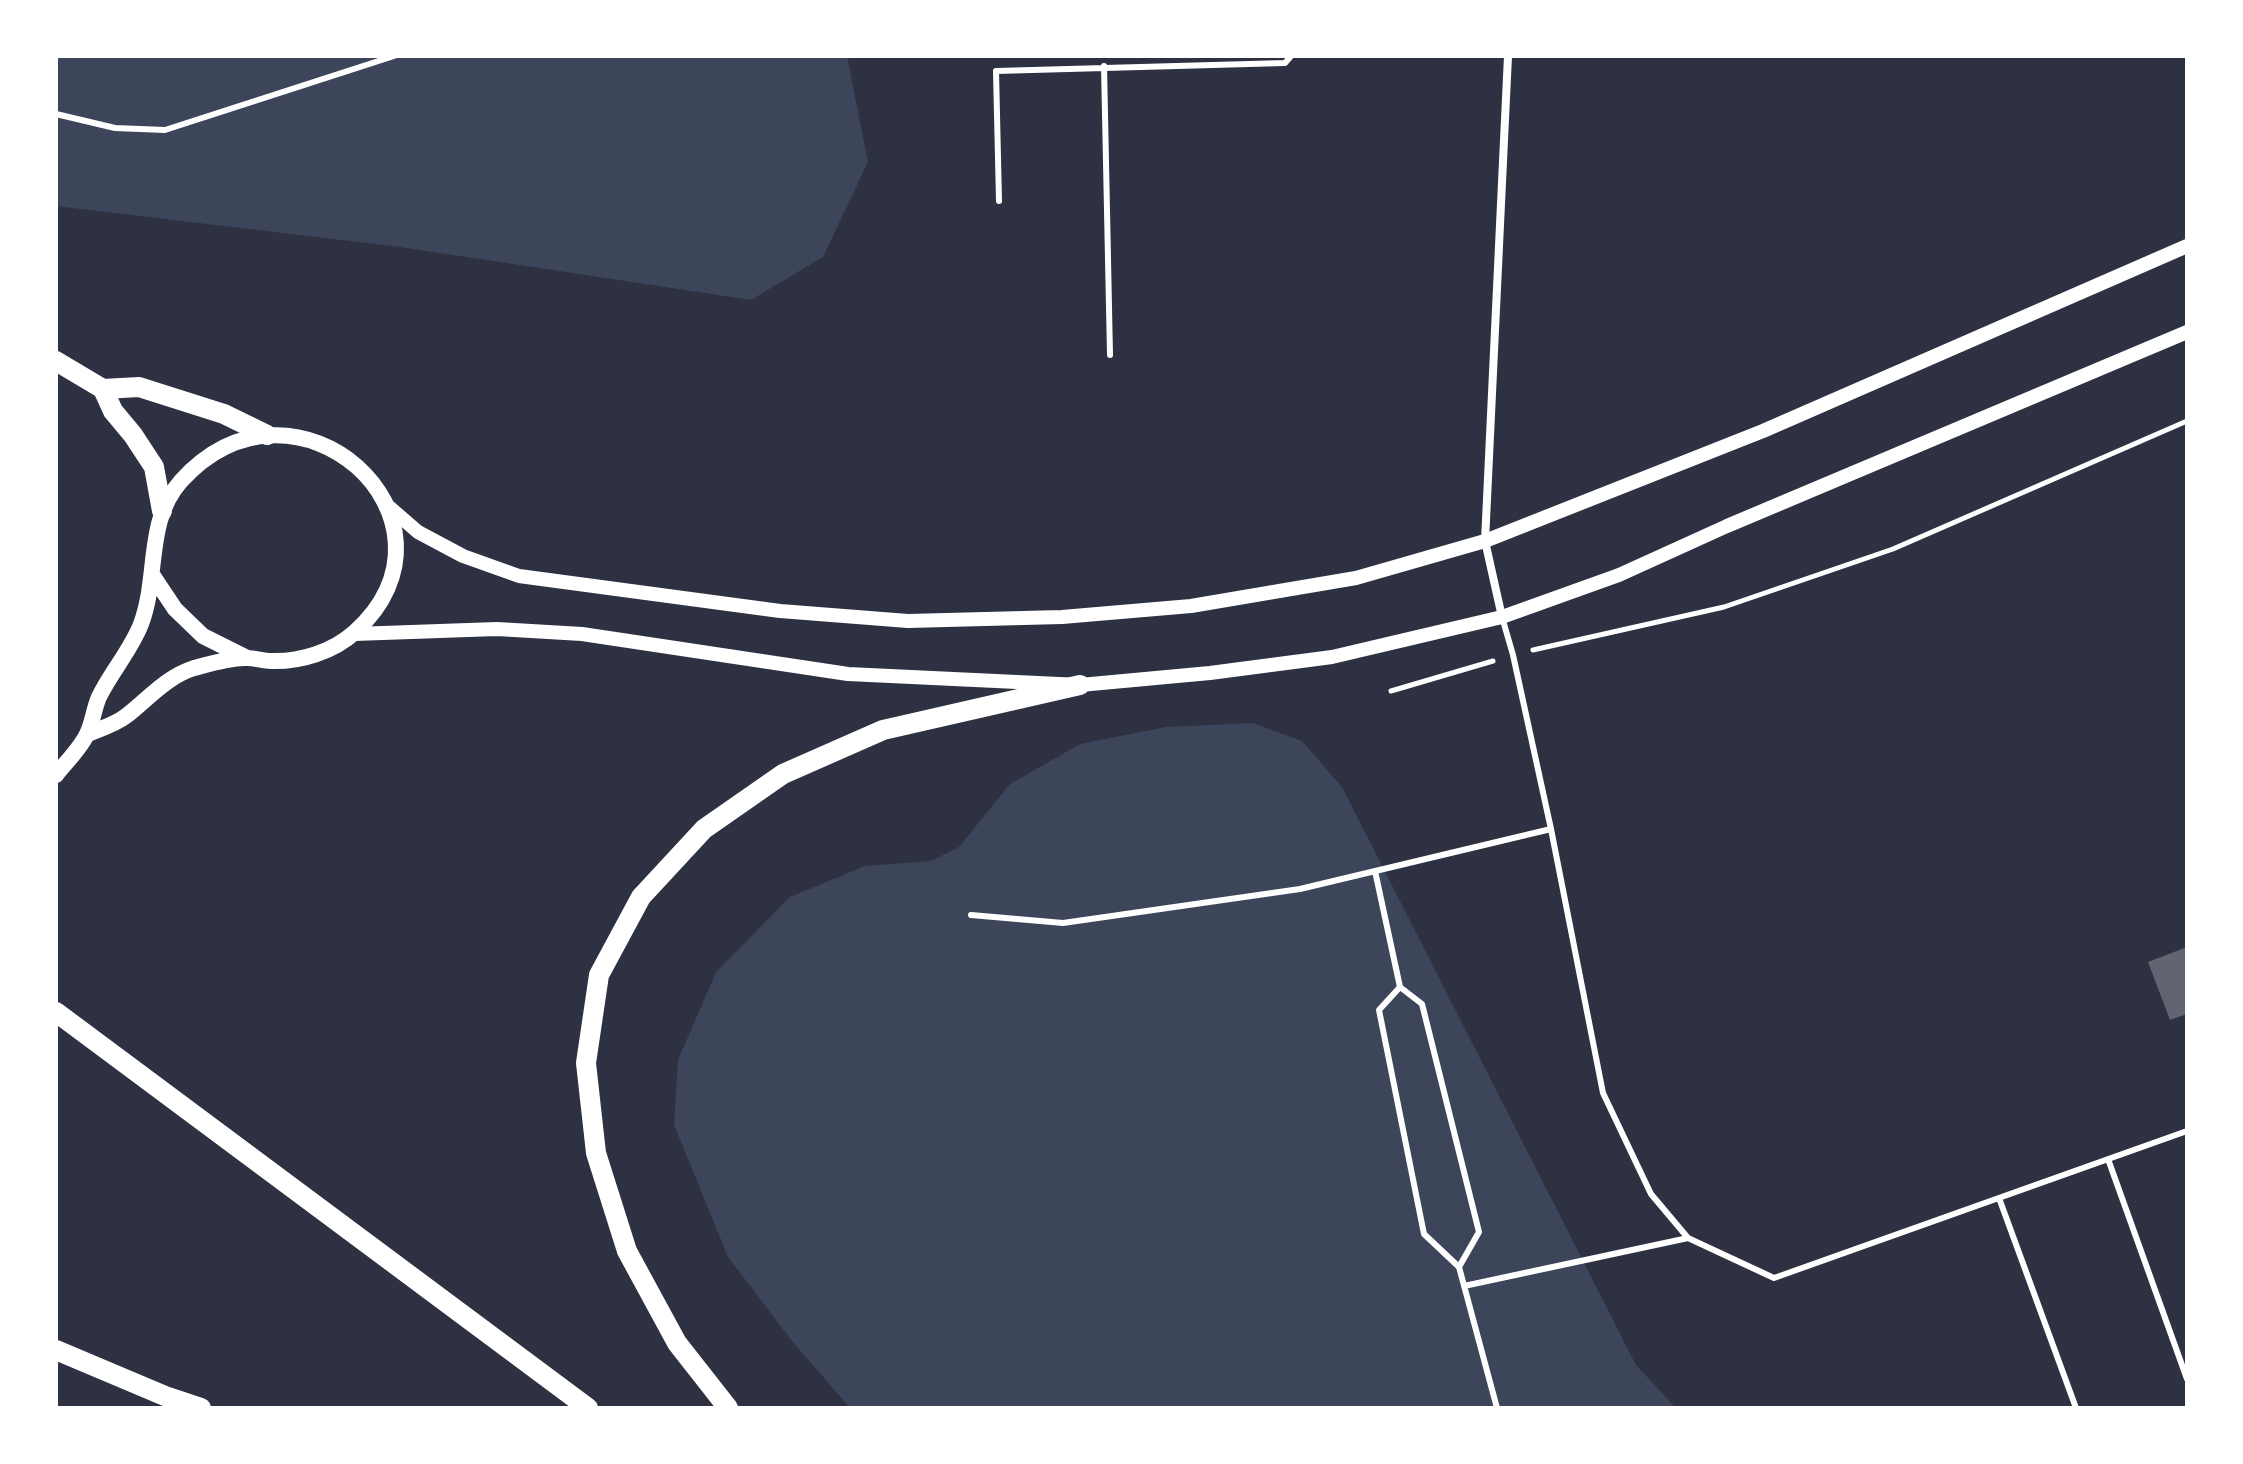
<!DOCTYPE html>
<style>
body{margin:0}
#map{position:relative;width:2243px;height:1464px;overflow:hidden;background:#2d3142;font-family:"Libre Baskerville",serif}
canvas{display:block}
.frame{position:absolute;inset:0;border:58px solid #fff;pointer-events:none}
</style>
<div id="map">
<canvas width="2243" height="1464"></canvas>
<div class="frame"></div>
</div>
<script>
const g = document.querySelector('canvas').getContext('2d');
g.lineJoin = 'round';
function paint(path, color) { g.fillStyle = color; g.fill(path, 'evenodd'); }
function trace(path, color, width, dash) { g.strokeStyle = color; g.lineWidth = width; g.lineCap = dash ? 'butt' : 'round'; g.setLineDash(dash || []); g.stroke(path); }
paint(new Path2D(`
 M56 56H847L868 162 823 257 751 300 400 247 56 206Z
 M1253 723 1302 741 1342 787 1636 1365 1676 1408H850L792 1341 728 1257 674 1125 678 1060 716 972 790 897 865 866 931 861 959 847 1010 784 1080 744 1166 727Z`), '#3c4559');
paint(new Path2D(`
 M2187 947V1014L2170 1020 2148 962Z`), '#626471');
trace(new Path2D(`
 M1533 650 1724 607 1893 549 2187 421
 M1391 691 1493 661`), '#fff', 5);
trace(new Path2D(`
 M1104 66 1110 355
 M56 114 115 128 165 130 394 56
 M999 201 996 71 1285 63 1291 56
 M1502 617 1513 655 1551 829 1603 1093 1651 1194 1688 1238 1774 1278 2187 1131
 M1375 871 1400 987 1379 1010 1424 1234 1459 1267 1497 1408
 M971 915 1063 923 1300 889 1551 829
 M1400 987 1422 1004 1479 1232 1459 1267
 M2108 1159 2187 1379
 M1999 1198 2076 1408
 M1464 1286 1688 1238`), '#fff', 6);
trace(new Path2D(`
 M1502 617 1485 541 1508 56`), '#fff', 8);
trace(new Path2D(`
 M388 506 418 532 463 556 519 576 780 611 908 621 1062 617 1191 606 1356 578 1485 541 1763 431 2187 246
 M354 634 497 629 582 634 848 674 1080 685 1210 673 1332 657 1502 617 1619 575 1727 526 2187 332`), '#fff', 14);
trace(new Path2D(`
 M153 576 175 609 203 636 245 657
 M56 775C66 762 82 747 88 732 93 721 94 708 99 697 111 672 131 650 141 624 159 577 145 521 181 481 296 354 478 520 355 632 333 652 300 662 271 661 263 661 255 658 247 658 232 657 209 664 194 668 166 677 148 699 126 716 116 724 100 729 88 734`), '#fff', 16);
trace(new Path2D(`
 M56 361 103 389 139 387 224 414 267 435
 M103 389 113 411 133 435 154 467 162 511
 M56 1012 588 1408
 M56 1350 165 1396 201 1408
 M728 1408 677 1343 627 1251 596 1153 586 1063 599 975 641 897 704 829 783 774 883 730 1080 685`), '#fff', 20);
</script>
